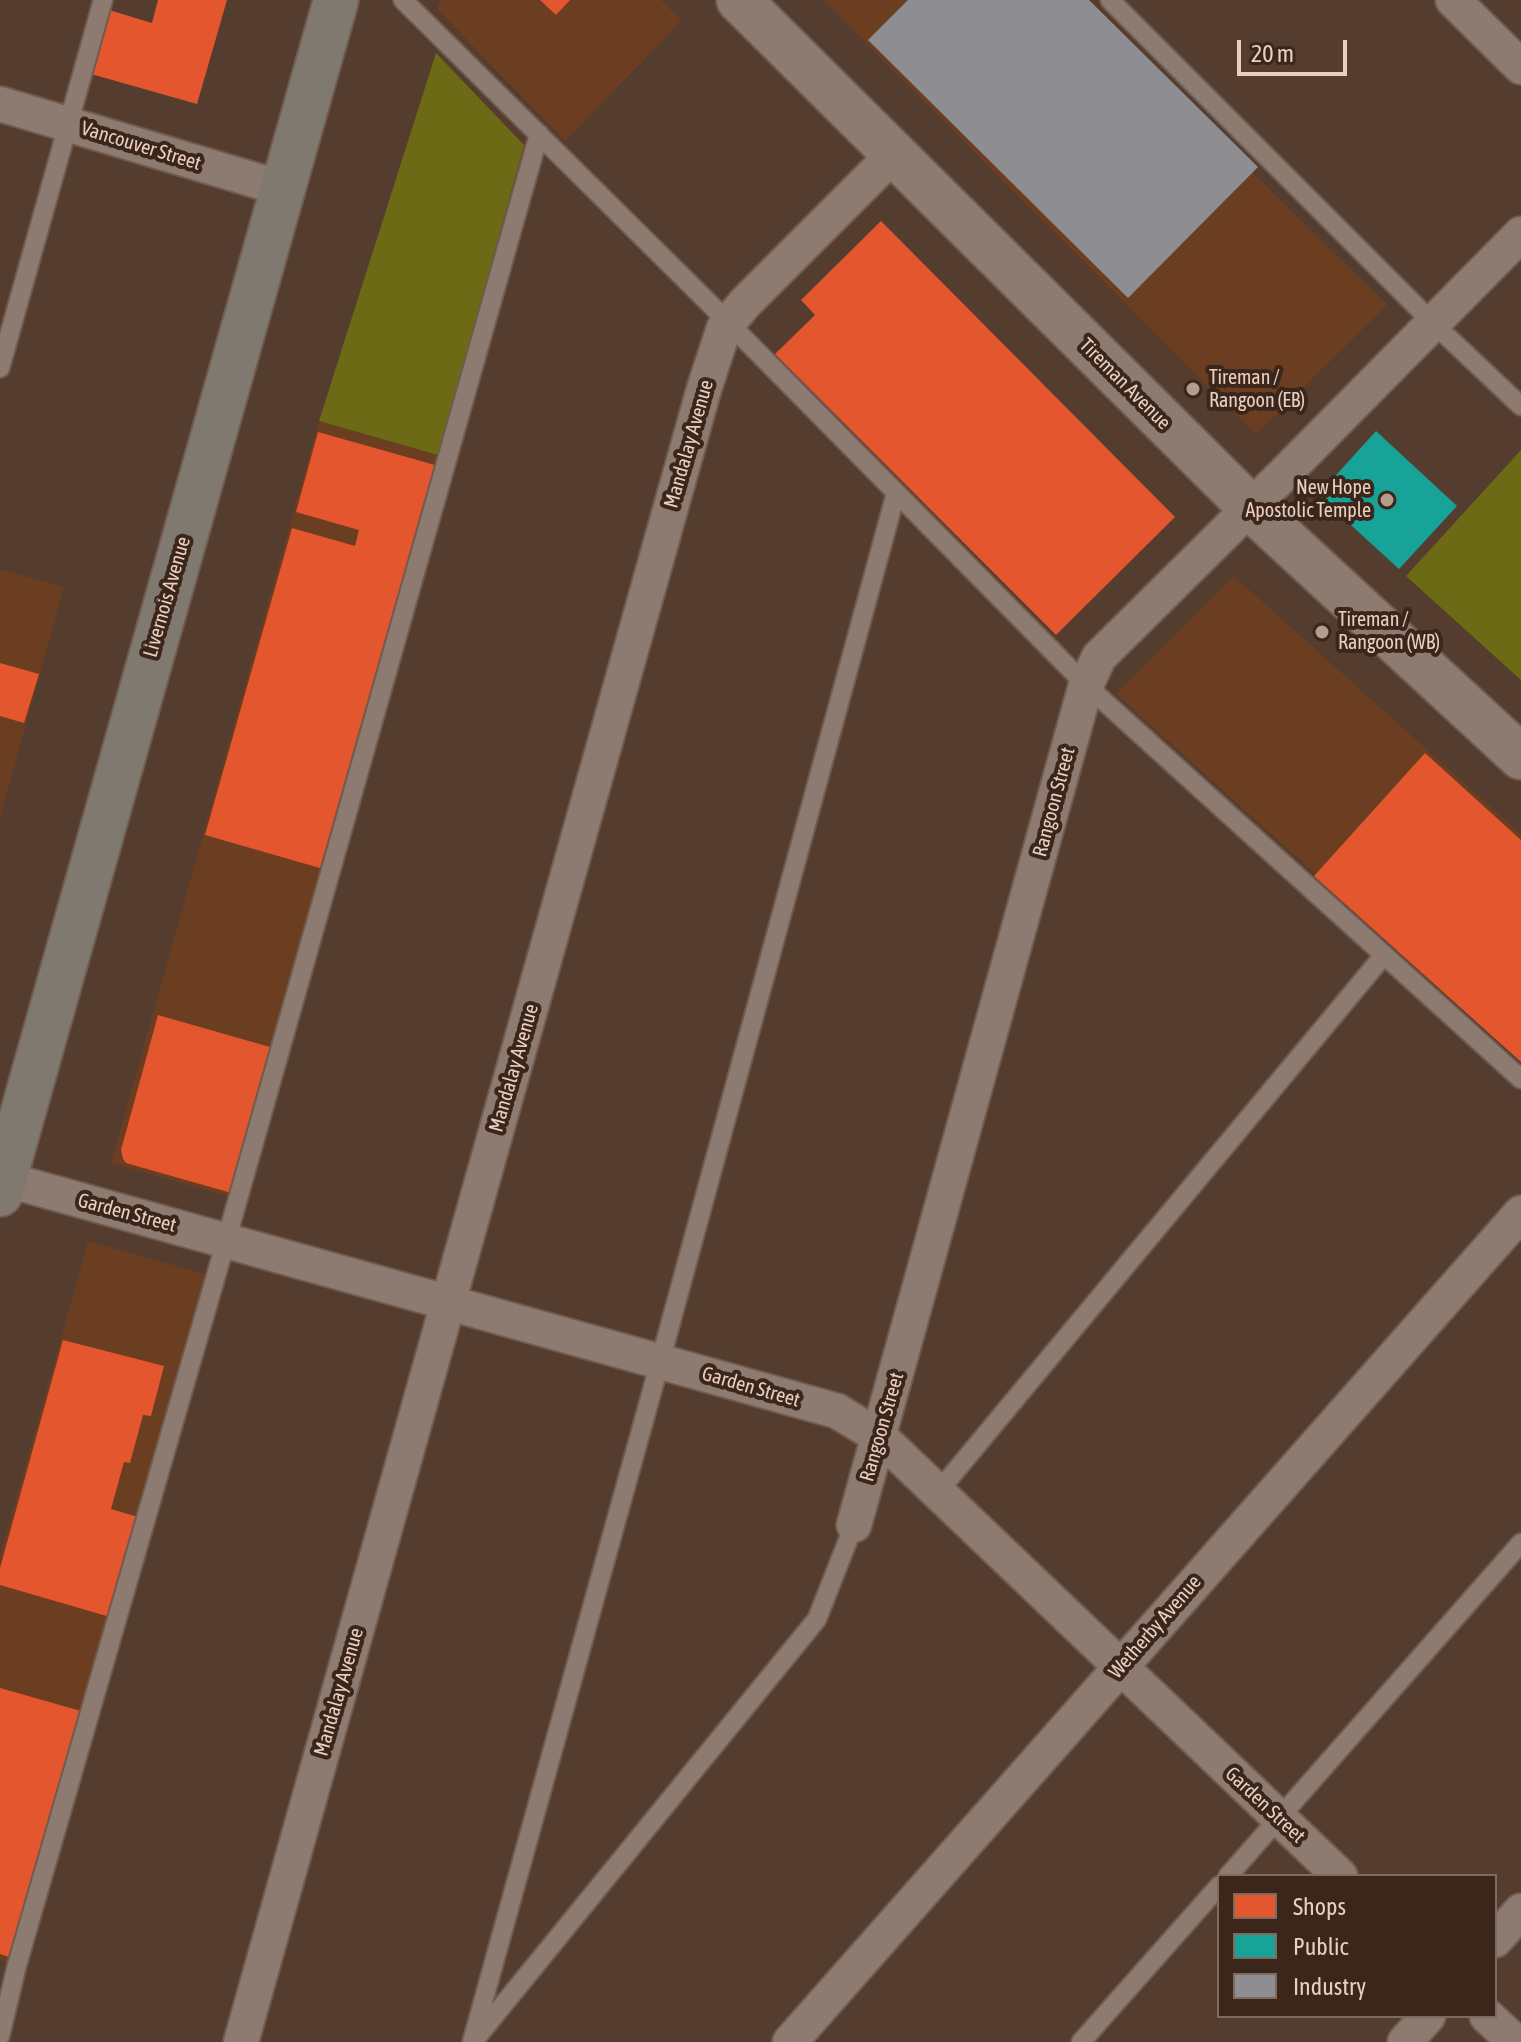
<!DOCTYPE html>
<style>
body{margin:0}
#map{position:relative;width:1521px;height:2042px;overflow:hidden;background:#543c2e;font-family:"Asap Condensed",sans-serif}
canvas{display:block}
.legend{position:absolute;left:1217px;top:1874px;width:280px;height:144px;box-sizing:border-box;background:#3a261b;border:2px solid #806a5d;margin:0;padding:10px 14px;list-style:none;font-size:24px;color:#eacfc0}
.legend li{display:flex;align-items:center;gap:16px;height:40px}
.legend b{width:40px;border:2px solid #806a5d}
.scale{position:absolute;left:1237px;top:40px;width:110px;height:36px;box-sizing:border-box;border:4px solid #eacfc0;border-top:0;padding-left:10px;font-size:24px;line-height:28px;white-space:nowrap;color:#eacfc0;-webkit-text-stroke:6px #3a261b;paint-order:stroke}
</style>
<div id="map">
<canvas width="1521" height="2042"></canvas>
<ul class="legend">
<li><b style="height:22px;background:#e4572e"></b>Shops</li>
<li><b style="height:22px;background:#17a398"></b>Public</li>
<li><b style="height:22px;background:#8d8d92"></b>Industry</li>
</ul>
<div class="scale">20 m</div>
</div>
<script>
const g = document.querySelector('canvas').getContext('2d');
g.lineJoin = 'round';
function paint(path, color) { g.fillStyle = color; g.fill(path, 'evenodd'); }
function trace(path, color, width, dash) { g.strokeStyle = color; g.lineWidth = width; g.lineCap = dash ? 'butt' : 'round'; g.setLineDash(dash || []); g.stroke(path); }
function write(font, color, halo, rows, align = 'center') {
  g.font = font + ' "Asap Condensed",sans-serif'; g.lineWidth = 8; g.setLineDash([]); g.textBaseline = 'middle'; g.strokeStyle = halo; g.fillStyle = color; for (const [text, x, y, turn = 0] of rows) {
    g.save(); g.translate(x, y); g.rotate((+turn || 0) * Math.PI / 180); g.textAlign = isNaN(turn) ? turn : align; if (halo) g.strokeText(text, 0, 0); g.fillText(text, 0, 0); g.restore();
  }
}
paint(new Path2D(`
 M440 0H661L682 21 565 141 437 9Z
 M823 0H1078L1387 305 1256 435Z
 M319 421 438 455 230 1197 111 1163Z
 M0 569 64 587 0 818Z
 M1234 576 1521 834V1060L1116 694Z
 M88 1241 209 1275 17 1965 0 1960V1556Z`), '#6b3d21');
paint(new Path2D(`
 M436 53 524 145 438 455 319 421Z
 M1521 450V680L1406 576Z`), '#6d6a15');
paint(new Path2D(`
 M158 0H227L197 104 91 74 109 10 152 23Z
 M540 0H570L556 15Z
 M881 221 1175 517 1056 635 775 354 815 315 801 300Z
 M318 432 435 465 320 868 205 835 292 528 355 546 359 530 296 512Z
 M0 663 39 674 24 723 0 716Z
 M1425 753 1521 840V1062L1314 876Z
 M158 1015 270 1047 256 1096 262 1098 235 1194 126 1163 123 1159 121 1150Z
 M63 1340 164 1366 151 1416 143 1415 130 1463 124 1462 111 1509 138 1517 110 1617 0 1585V1568Z
 M0 1688 81 1711 12 1958 0 1954Z`), '#e4572e');
paint(new Path2D(`
 M1376 431 1457 506 1399 569 1318 495Z`), '#17a398');
paint(new Path2D(`
 M908 0H1089L1258 167 1128 298 868 40Z`), '#8d8d92');
const lane = new Path2D(`
 M403 0 709 303 1086 685 1521 1079
 M1110 0 1433 323 1521 406
 M0 368 103 0
 M938 1492 1384 955
 M1228 1876 1521 1543
 M0 2036 17 1965 226 1241 539 134
 M477 2037 817 1619 854 1525
 M472 2042 660 1362 896 493
 M1081 2042 1219 1886`);
const street = new Path2D(`
 M1453 0 1521 67
 M0 104 281 188
 M4 1179 837 1411 880 1437 1340 1876
 M854 1525 1086 685 1099 657 1284 474 1521 234
 M1495 1940 1521 1911
 M1487 2016 1515 2042
 M241 2042 704 389 724 328 745 303 893 155
 M790 2042 1521 1213
 M1405 2042 1428 2016`);
const secondary = new Path2D(`
 M739 0 1251 508 1521 757`);
const primary = new Path2D(`
 M0 1194 336 0`);
trace(lane, '#705b4e', 22);
trace(street, '#705b4e', 38);
trace(secondary, '#705b4e', 48);
trace(primary, '#705b4e', 48);
trace(lane, '#8d7b71', 18);
trace(street, '#8d7b71', 34);
trace(secondary, '#8d7b71', 44);
trace(primary, '#7f796f', 44);
for (const [x, y, r, color] of [
 [1193,389,8,"#b69c8d"],
 [1387,500,8,"#b69c8d"],
 [1322,632,8,"#b69c8d"]
]) { const dot = new Path2D(); dot.arc(x, y, r, 0, 2 * Math.PI); g.fillStyle = color; g.fill(dot); trace(dot, '#3a261b', 3); }
write('20px', '#eacfc0', '#3a261b', [
 ["Vancouver Street",141,146,17],
 ["Tireman Avenue",1125,384,45],
 ["Mandalay Avenue",689,444,-74],
 ["Livernois Avenue",167,597,-74],
 ["Rangoon Street",1054,802,-75],
 ["Mandalay Avenue",514,1068,-74],
 ["Garden Street",127,1213,15],
 ["Garden Street",751,1387,16],
 ["Rangoon Street",882,1427,-74],
 ["Wetherby Avenue",1155,1627,-49],
 ["Mandalay Avenue",339,1692,-74],
 ["Garden Street",1265,1805,43]
]);
write('20px', '#eacfc0', '#3a261b', [
 ["Tireman /",1209,378],
 ["Rangoon (EB)",1209,401],
 ["New Hope",1371,488,"right"],
 ["Apostolic Temple",1371,511,"right"],
 ["Tireman /",1338,620],
 ["Rangoon (WB)",1338,643]
], 'left');
</script>
